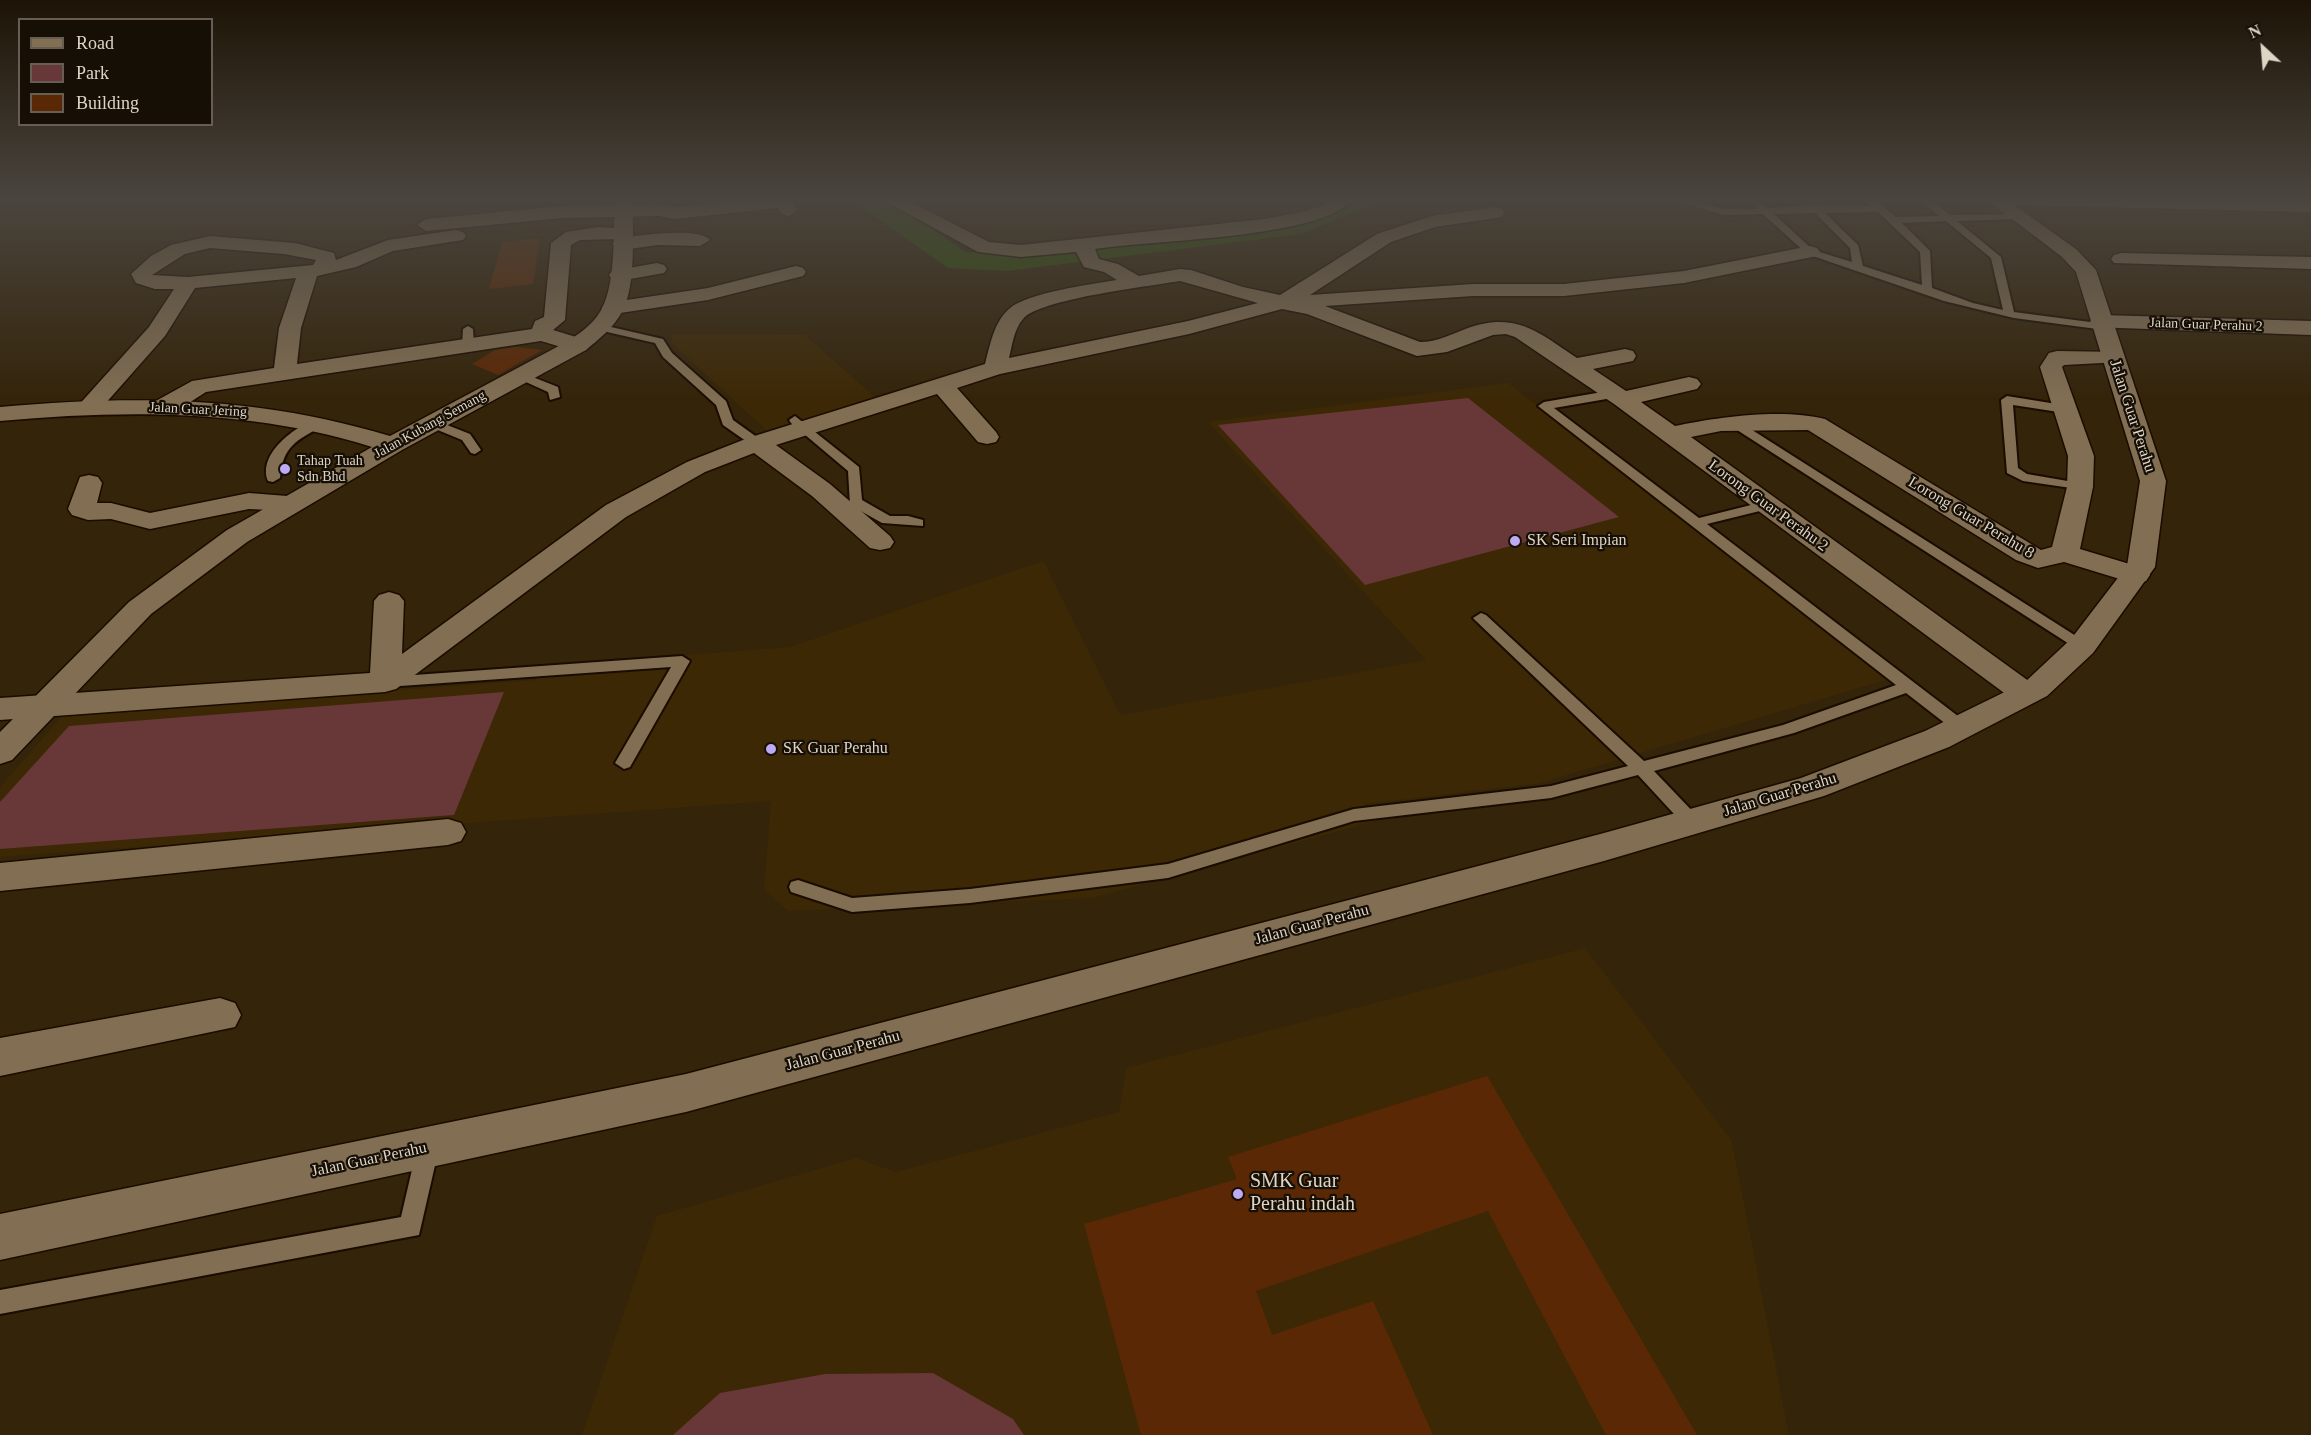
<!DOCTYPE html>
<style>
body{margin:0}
#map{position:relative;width:2311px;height:1435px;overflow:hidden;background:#34240a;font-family:Georgia,serif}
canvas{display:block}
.legend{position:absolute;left:18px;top:18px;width:195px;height:108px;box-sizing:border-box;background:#160f05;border:2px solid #665e52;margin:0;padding:8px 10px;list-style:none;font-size:18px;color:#dfd5c6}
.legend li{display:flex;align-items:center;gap:12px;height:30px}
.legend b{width:30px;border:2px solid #665e52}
.north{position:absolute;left:2233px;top:18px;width:60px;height:60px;-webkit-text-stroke:4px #160f05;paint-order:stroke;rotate:334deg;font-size:16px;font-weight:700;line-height:24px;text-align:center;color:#dfd5c6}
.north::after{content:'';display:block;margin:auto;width:21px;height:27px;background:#dfd5c6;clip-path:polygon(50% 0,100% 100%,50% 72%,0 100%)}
</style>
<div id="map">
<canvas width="2311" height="1435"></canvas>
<ul class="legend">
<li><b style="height:8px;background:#816e53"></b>Road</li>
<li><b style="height:16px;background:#683737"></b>Park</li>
<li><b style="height:16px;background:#5b2805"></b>Building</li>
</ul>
<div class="north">N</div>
</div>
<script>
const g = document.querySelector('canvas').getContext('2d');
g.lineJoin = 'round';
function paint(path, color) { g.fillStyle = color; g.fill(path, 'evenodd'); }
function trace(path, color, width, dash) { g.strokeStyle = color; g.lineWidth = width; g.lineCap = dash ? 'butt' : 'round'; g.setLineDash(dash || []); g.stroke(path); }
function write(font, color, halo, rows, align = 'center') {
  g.font = font + ' Georgia,serif'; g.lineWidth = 4.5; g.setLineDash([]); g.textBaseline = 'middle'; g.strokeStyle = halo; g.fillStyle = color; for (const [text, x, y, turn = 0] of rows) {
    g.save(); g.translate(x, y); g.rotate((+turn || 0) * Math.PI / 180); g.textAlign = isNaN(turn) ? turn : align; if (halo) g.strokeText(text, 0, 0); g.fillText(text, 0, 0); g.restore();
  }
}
paint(new Path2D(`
 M671 334 805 335 876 398 770 434 673 344Z
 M1508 383 1889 679 1540 783 1364 804 1372 822 1092 898 788 911 764 889 771 801 0 857V787L64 714 536 680 543 666 790 647 1043 561 1120 715 1426 660 1208 422Z
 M1585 948 1732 1141 1789 1435H582L657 1216 856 1158 896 1172 1119 1112 1126 1068Z`), '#3c2805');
paint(new Path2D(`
 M1468 398 1619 517 1365 585 1218 425Z
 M504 692 454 815 0 849V802L69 726Z
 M933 1373 1013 1419 1024 1435H673L720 1393 825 1374Z`), '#683737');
paint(new Path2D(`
 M854 199H888L966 252 1008 253 1295 217 1337 199H1376L1372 205 1301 234 1008 271 948 268 858 205Z`), '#2a4f00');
paint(new Path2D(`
 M540 238 533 284 489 289 502 242Z
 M516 347 542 350 498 375 472 364 495 350Z
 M1487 1076 1697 1435H1606L1488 1211 1256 1291 1272 1335 1373 1301 1433 1435H1141L1084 1224 1237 1179 1228 1157Z`), '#5b2805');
const lane = new Path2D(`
 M1669 199H1685L1723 209H1757L1755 206 1760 203 1768 208 1815 205 1871 206 1863 199H1873L1896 217 1939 216 1920 199H1930L1950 215 2023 214 2025 216 2020 219 1957 221 2001 257 2014 312 2105 324 2110 327 2105 330 2014 318 1944 301 1807 254 1763 214 1723 215ZM1878 212 1920 252 1922 285 1863 266 1858 245 1825 213ZM1815 213 1850 248 1852 262 1813 250 1774 214ZM1946 221 1991 258 2003 310 1973 303 1932 288 1930 251 1902 223Z
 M598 324 663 339 672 353 726 401 733 420 761 440V446H753L723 425 716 405 663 357 655 343 594 329 593 327Z
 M468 326 473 329 474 345 468 348 462 345 463 329Z
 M517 374H525L558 387 560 397 550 400 548 392 517 378Z
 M1614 390 1618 391V397L1554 408 1699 518 1767 501 1772 502V508L1707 524 1967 723 1969 727 1967 731H1955L1906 693 1794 733 1654 771 1698 817 1701 822 1698 827H1686L1638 775 1551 798 1354 821 1168 878 970 903 852 912 791 892 789 887 791 882 798 880 852 898 970 889 1168 864 1354 809 1551 786 1628 766 1476 621 1473 618 1481 613 1486 615 1644 761 1783 725 1896 685 1538 406 1544 402Z
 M2007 396 2069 406V412L2065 413 2013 405 2018 468 2027 474 2085 484V490L2023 481 2007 473 2001 400Z
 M795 416 859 467 862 500 890 516H908L923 520V526L882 523 850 505 848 471 791 423 789 420Z
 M318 419 322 420V426C296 441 283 446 280 478L273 482 268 481C257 454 296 425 318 419Z
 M432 419 470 434 481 450 475 454 471 453 462 440 428 426V420Z
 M1738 421 2087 643 2090 646 2087 649H2077L1734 428 1732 425Z
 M682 656 690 661 630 767 624 769 615 763 671 667 386 687 378 682 386 677Z
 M428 1138 436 1141 439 1148 419 1235 0 1314V1290L401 1217 417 1148 420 1141Z`);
const street = new Path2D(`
 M753 199H790L798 210 789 216 782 214 777 208 675 219 659 216 562 218 426 231 417 225 426 219 562 206 659 204 675 207Z
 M881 199H905L989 242 1021 245 1264 219 1298 213 1322 206 1331 199H1353C1323 239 1147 240 1095 249L1099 259 1118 264 1139 276 1180 269 1191 270 1243 287 1280 295 1377 234 1432 216 1495 207 1502 209 1504 213 1502 217 1435 227 1391 242 1310 295 1473 284H1564L1684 271 1810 246 1817 248 1820 252 1817 256 1684 283 1564 296H1473L1325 306 1420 342C1437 342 1452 334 1468 328 1517 311 1539 333 1577 358L1625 349 1633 351 1636 356 1633 361 1593 369 1626 391 1689 377 1697 379 1701 384 1697 389 1641 402 1675 426C1717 417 1783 408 1825 419L2041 550 2052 547 2067 487 2068 456 2040 367 2049 353 2057 351 2120 352 2123 357 2120 362 2064 365 2062 367 2094 456 2093 487 2080 549 2146 569 2150 575 2146 581 2136 584 2064 562 2038 568 2016 560 1808 430 1721 431 1691 437 2037 687 2042 694 2037 701 2026 705 2015 701 1614 404 1515 337 1506 334 1493 335 1447 352 1417 356 1307 314 1282 309 1189 334 1000 374 957 388 996 432 999 437 996 442 987 444 978 442 937 394 776 445 830 484 890 536 894 542 890 548 880 550 870 548 812 496 754 453 705 472 626 517 396 689 385 692 0 720V698L370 673 374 601 379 595 389 592 399 595 404 601 402 654 606 505 687 462 748 438 985 364C990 345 994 322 1009 309 1026 293 1092 284 1117 280L1104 272 1084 267 1076 252 1021 257 978 252ZM1180 281 1258 303 1188 321 1009 358C1012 346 1014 329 1023 319 1039 299 1151 286 1180 281Z
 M598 227 629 229 632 233 627 237C643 235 700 227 710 240L700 246 658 245 622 250 612 244 619 239 580 240 571 245 565 320 553 330 586 340 589 345 586 350 578 352 541 341 206 392C191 401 173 417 154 412L151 407 154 402 192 381 274 368 279 328 296 278 195 288 165 336 97 413 88 415 79 413 76 408 149 327 174 289H155L136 283 131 274 151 256 171 245 210 236 295 243 334 253 336 260 388 240 456 230 463 232 466 236 463 240 393 251 356 267 317 276 301 328 297 364 532 329 535 321 544 317 551 243 566 232ZM210 248 284 254 316 260 313 265 188 277 152 275 185 254Z
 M2121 253 2311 257V269L2114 263 2111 259 2114 255Z
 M657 263 664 265 667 269 664 273 619 281 612 279 609 275 612 271Z
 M796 266 803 268 806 272 803 276 708 300 613 314 605 313 602 308 605 303 613 302 708 288Z
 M2101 315 2311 321V335L2093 327 2090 322 2093 317Z
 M89 475 98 477 102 483 97 503H111L150 513 249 493 300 497 304 503 300 509 291 511 249 509 150 529 111 519 88 520 72 515 68 509 80 477Z
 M448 819 461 823 466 832 461 841 448 845 0 891V863Z
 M220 998 235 1003 241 1015 235 1027 0 1076V1038Z`);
const secondary = new Path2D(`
 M615 199H633C632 232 637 284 622 312 613 328 599 339 586 350L402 450 247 542 151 614 12 760 0 764V732L129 602 227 530 372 447C250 409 126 410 0 421V407C138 395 256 396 390 436L570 340C580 333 591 325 598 315 617 290 613 230 615 199Z
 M1986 199 2311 200V212L2014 205 2076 249 2096 270 2166 481 2155 567 2093 653 2047 696 1949 747 1824 796 1604 861 686 1112 0 1260V1214L686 1074 1604 833 1801 778 1925 731 2025 682 2071 639 2127 566 2140 481 2076 272 2062 257Z`);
trace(lane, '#1b0c00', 4);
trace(street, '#1b0c00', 3);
trace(secondary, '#1b0c00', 3);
paint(lane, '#816e53');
paint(street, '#816e53');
paint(secondary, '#816e53');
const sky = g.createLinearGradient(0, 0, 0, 400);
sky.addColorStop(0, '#1d1406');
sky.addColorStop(0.5, '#4a453e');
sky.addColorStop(1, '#4a453e00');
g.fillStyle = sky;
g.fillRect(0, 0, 2311, 400);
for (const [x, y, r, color] of [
 [285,469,6,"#bea9f5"],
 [1515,541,6,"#bea9f5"],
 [771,749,6,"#bea9f5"],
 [1238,1194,6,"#bea9f5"]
]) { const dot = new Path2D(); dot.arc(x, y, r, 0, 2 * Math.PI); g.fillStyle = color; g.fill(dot); trace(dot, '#160f05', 2); }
write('14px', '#dfd5c6', '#160f05', [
 ["Jalan Guar Perahu 2",2206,325,2],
 ["Jalan Guar Jering",198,410,3],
 ["Jalan Kubang Semang",430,425,-29]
]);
write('14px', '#dfd5c6', '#160f05', [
 ["Tahap Tuah",297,461],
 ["Sdn Bhd",297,477]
], 'left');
write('16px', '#dfd5c6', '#160f05', [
 ["Jalan Guar Perahu",2132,416,72],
 ["Lorong Guar Perahu 2",1768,506,36],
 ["Lorong Guar Perahu 8",1971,518,31],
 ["Jalan Guar Perahu",1780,795,-17],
 ["Jalan Guar Perahu",1312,925,-15],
 ["Jalan Guar Perahu",843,1051,-15],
 ["Jalan Guar Perahu",369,1160,-12]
]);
write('16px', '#dfd5c6', '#160f05', [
 ["SK Seri Impian",1527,541],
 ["SK Guar Perahu",783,749]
], 'left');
write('20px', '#dfd5c6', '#160f05', [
 ["SMK Guar",1250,1182],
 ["Perahu indah",1250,1205]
], 'left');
</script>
